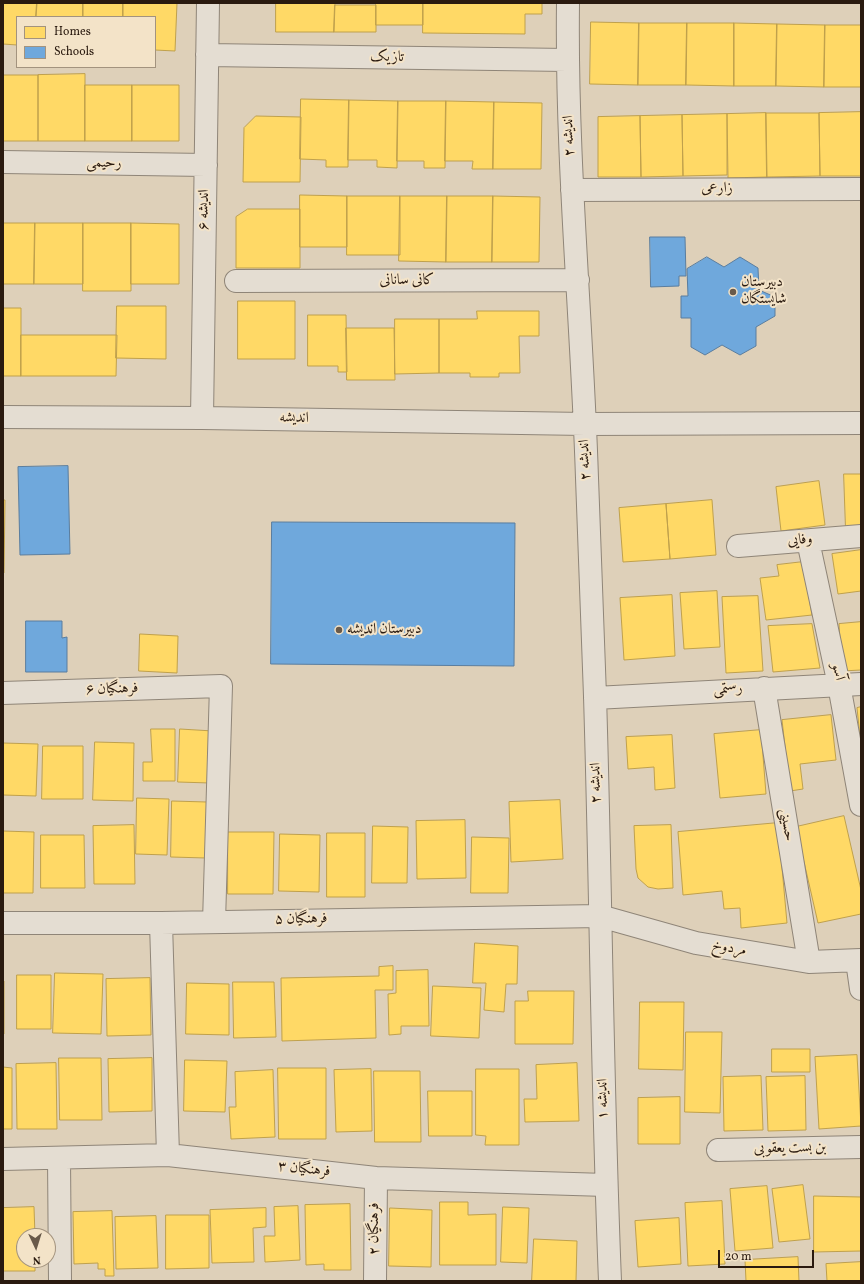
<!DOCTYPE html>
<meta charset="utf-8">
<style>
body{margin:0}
#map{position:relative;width:864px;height:1284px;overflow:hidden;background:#ded0b9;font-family:Vollkorn,serif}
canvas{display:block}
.frame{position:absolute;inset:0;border:4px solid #2a1a0f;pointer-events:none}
.legend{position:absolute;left:16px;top:16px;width:140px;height:52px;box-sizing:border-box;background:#f3e3c8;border:1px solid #a3937e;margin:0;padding:5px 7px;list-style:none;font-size:12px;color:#2a1a0f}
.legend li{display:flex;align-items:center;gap:8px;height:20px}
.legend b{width:20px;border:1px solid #a3937e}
.north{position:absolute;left:16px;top:1228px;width:40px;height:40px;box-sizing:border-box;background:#f3e3c8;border:1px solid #a3937e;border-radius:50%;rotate:176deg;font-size:11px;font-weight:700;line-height:16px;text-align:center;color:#2a1a0f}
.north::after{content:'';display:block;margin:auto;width:14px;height:18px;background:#695a4a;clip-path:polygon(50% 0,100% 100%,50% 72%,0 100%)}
.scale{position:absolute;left:718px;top:1250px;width:96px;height:18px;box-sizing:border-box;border:2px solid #2a1a0f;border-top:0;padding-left:5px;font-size:12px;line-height:14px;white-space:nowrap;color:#2a1a0f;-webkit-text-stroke:3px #f3e3c8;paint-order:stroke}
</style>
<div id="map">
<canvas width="864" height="1284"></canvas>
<div class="frame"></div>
<ul class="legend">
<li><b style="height:11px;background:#ffd966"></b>Homes</li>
<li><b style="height:11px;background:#6fa8dc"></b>Schools</li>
</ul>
<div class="north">N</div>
<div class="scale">20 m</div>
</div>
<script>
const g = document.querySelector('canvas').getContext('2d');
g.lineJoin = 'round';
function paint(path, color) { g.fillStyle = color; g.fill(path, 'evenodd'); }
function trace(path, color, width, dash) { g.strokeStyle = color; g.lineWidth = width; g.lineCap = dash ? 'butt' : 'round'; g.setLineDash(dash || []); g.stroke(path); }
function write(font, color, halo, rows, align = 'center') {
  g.font = font + ' Vollkorn,Amiri,serif'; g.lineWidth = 4; g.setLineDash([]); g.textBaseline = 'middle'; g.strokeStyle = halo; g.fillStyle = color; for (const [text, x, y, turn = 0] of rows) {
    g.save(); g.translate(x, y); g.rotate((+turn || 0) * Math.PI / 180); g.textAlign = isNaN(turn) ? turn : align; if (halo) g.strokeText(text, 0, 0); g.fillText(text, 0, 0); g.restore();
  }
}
const homes = new Path2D(`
 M3 3H37L36 17H17V45L3 44Z
 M37 3H83V17H36Z
 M83 3H123V17H83Z
 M123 3H177L175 51 155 50V17H123Z
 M276 3H335L334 32H276Z
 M376 3H423V25H376Z
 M423 3H542V14H525V34L423 33Z
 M335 5H376V32H334Z
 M591 22 639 23 638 85 590 84Z
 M639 23H687L686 85H638Z
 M687 23H734V86L686 85Z
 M734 23 777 24 776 86H734Z
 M777 24 825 25 824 87 776 86Z
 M825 25H861V87H824Z
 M85 74V141H38V75Z
 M3 75H38V141H3Z
 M85 85H132V141H85Z
 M132 85H179V141H132Z
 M301 99 349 100 348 167H326V160L300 159Z
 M349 100 398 101 397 168 377 167V160H348Z
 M398 101H446L445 168H424V161H397Z
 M446 101 494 102 493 169H472L473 161H445Z
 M494 102 542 103 541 169H493Z
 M861 112V176H820L819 113Z
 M766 113 767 177 728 178 727 114Z
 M766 113H819L820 176 767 177Z
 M727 114V175L683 176 682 115Z
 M682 115 683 176 641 177 640 116Z
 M256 116 301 117 300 182H243L244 128Z
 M640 116 641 177H598V117Z
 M300 195 347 196V247H300Z
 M347 196H400V255H347Z
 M400 196H447L446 262 399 261Z
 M447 196H493L492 262H446Z
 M493 196 540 197 539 262H492Z
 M248 209H300V268H236V217Z
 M3 223H35L34 284H3Z
 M35 223H83V284H34Z
 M83 223H131V291H83Z
 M131 223 179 224V284H131Z
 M238 301H295V359H238Z
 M117 306H166V359L116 358Z
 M3 308H21V376H3Z
 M477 311H539V336H519L520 373H499V377H470V373H439V319H477Z
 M308 315H346L347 372H338V366H308Z
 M395 319H439V373L395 374Z
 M346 328H394L395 380H347Z
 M21 335H117L116 376H21Z
 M844 474H861V530L846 531Z
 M819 481 825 525 781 531 776 487Z
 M3 500H5L4 573H3Z
 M712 500 716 555 670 559 666 504Z
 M666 504 670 559 623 562 619 508Z
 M861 550V591L838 594 832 554Z
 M803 562 812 615 766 620 760 578 779 576 777 565Z
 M717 591 720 647 684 649 680 593Z
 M672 595 675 656 624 660 620 598Z
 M758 596 763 671 726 673 722 597Z
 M861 622V670L842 671 839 624Z
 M812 624 820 668 773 672 768 626Z
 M140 634 178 636 177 673 139 671Z
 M861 707V746L857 708Z
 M831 715 836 760 800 764 803 789 790 791 782 720Z
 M151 729H175V781H143V762H152Z
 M180 729 213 731 210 783 178 782Z
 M761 730 766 794 720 798 714 734Z
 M672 735 675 788 655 790 654 767 628 769 626 737Z
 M95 742 134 743 133 801 93 800Z
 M3 743 38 744 36 796 3 795Z
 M43 746H83V799H42Z
 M137 798 169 799 167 855 136 854Z
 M560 800 563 859 511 862 509 802Z
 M172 801 207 802 206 858 171 857Z
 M844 816 861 890V914L818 923 796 827Z
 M465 820 466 878 417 879 416 821Z
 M778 823 787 923 741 928 740 908 724 909 722 891 683 895 678 832Z
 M134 825 135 884H94L93 826Z
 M671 825 673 888 658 889 648 887 638 878 636 869 634 826Z
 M373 826 408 827 407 883H372Z
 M3 831 34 832 33 893H3Z
 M228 832H274L273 894H228Z
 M327 833H365V897H327Z
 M280 834 320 835 319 892 279 891Z
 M41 835H84L85 888H41Z
 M472 837 509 838 508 893H471Z
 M475 943 518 946 517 984H506L504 1012 484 1010 486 983H473Z
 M393 966V990H375L376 1038 282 1041 281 978 379 976V967Z
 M428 970 429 1026H401V1034L389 1035 388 994 396 993V971Z
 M55 973 103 974 101 1034 53 1033Z
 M17 975H51V1029H17Z
 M150 978 151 1035 107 1036 106 979Z
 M3 981H4V1034H3Z
 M233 982H274L276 1037 234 1038Z
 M187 983 229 984V1035L186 1034Z
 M433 986 481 988 479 1038 431 1036Z
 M528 991H574L573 1044H515V1001H528Z
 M640 1002H684L683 1070 639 1069Z
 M686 1032H722L720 1113 685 1112Z
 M772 1049H810V1072H772Z
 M857 1055 861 1126 819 1129 815 1057Z
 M59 1058H101L102 1120H60Z
 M152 1058V1111L109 1112 108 1059Z
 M185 1060 227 1061 225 1112 184 1111Z
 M56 1063 57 1129H17L16 1064Z
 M577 1063 579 1121 525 1122 524 1099H537L536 1065Z
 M3 1067 12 1068V1129H3Z
 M278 1068H326V1139H279Z
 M371 1069 372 1131 336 1132 334 1070Z
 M476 1069H519V1145H485L486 1136 476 1135Z
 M273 1070 275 1137 231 1139 229 1107H236L235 1072Z
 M374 1071H420L421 1142H375Z
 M761 1076 763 1130 724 1131 723 1077Z
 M805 1076 806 1130 768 1131 766 1077Z
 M428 1091H472V1136H429Z
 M680 1097V1144H638V1098Z
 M803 1185 810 1239 779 1242 772 1189Z
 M767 1186 773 1248 735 1251 730 1189Z
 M814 1196 861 1197V1251L814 1252Z
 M722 1201 725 1264 688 1266 685 1203Z
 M440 1202H468V1215L496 1214V1265H440Z
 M350 1204 351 1270H324V1264L306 1265 305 1205Z
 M298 1206 300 1260 265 1262 264 1236H275L274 1207Z
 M34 1207 35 1236H24V1260H35V1271H3V1208Z
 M503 1207 529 1208 527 1263 501 1262Z
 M266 1208V1227L253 1228 254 1262 212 1263 210 1210Z
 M390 1208 432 1210 431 1267 389 1266Z
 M112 1211 114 1276H105V1269H98V1263L74 1264 73 1212Z
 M166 1215H209V1268L166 1269Z
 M156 1216 158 1268 116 1269 115 1217Z
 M679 1218 681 1264 638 1267 635 1221Z
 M534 1239 577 1241 576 1281H532Z
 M798 1257 799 1281H746L745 1260Z
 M861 1262V1281H827L826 1264Z`);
paint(homes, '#ffd966');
trace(homes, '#bfa04c', 1);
const schools = new Path2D(`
 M650 237H685L686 276H679V286L651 287Z
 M707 257 724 267 740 257 758 268 759 290 775 297V316L756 327V346L740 355 722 345 705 355 691 347V318H681V296H688L687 269Z
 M68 466 70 554 20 555 18 467Z
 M272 522 515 523 514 666 271 664Z
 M26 621H62V638L67 637V672H26Z`);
paint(schools, '#6fa8dc');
trace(schools, '#5a7d9e', 1);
const minor = new Path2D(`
 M568 3C566 161 582 320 587 478 590 551 592 624 595 696 601 891 602 1086 610 1281
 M207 55 567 60
 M3 162 206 165
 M572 190 861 189
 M236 281 578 280
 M3 417 202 418 585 424 861 423
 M202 418 208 3
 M808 541 839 685 861 805
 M738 546 861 536
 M764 688 809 962
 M3 693 221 686 214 922
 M595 698 861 684
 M3 923H161L600 916 696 943 809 962 861 960
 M161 923 168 1155
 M857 961 861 989
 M718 1150 861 1147
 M59 1158 60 1281
 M3 1159 168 1155 376 1178 606 1185
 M375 1281 376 1178`);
trace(minor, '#8f8578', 24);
trace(minor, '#e4ddd2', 22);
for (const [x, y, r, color] of [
 [733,292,4,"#695a4a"],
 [339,630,4,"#695a4a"]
]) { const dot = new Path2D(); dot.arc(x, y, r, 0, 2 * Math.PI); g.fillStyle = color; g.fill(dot); trace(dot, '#f3e3c8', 1.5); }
write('15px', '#2a1a0f', '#f3e3c8', [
 ["تازیک",387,58,1],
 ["اندیشه ۲",570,136,-92],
 ["رحیمی",104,164,1],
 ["زارعی",717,189],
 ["اندیشه ۶",205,210,-89],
 ["کانی سانانی",407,281],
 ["اندیشه",294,419,1],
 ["اندیشه ۲",586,460,-92],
 ["وفایی",800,541,-5],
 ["آسو",837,672,78],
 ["فرهنگیان ۶",112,690,-2],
 ["رستمی",728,690,-3],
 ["اندیشه ۲",597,783,-91],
 ["حسینی",786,825,81],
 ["فرهنگیان ۵",301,920,-1],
 ["مردوخ",729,949,10],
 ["اندیشه ۱",604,1099,-91],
 ["بن بست یعقوبی",790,1149,-1],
 ["فرهنگیان ۳",304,1170,6],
 ["فرهنگیان ۲",375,1229,-90]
]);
write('15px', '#2a1a0f', '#f3e3c8', [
 ["دبیرستان",741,283],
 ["شایستگان",741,300],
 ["دبیرستان اندیشه",347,630]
], 'left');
</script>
